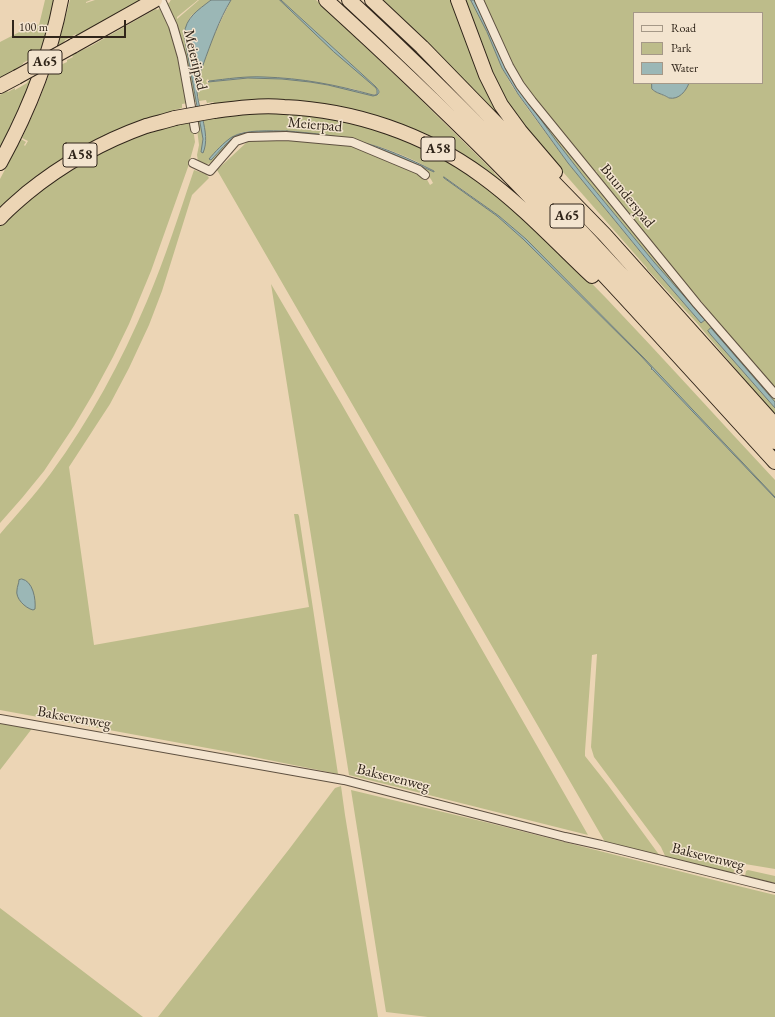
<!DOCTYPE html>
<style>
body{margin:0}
#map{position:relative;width:775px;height:1017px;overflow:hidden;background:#ecd5b5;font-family:"EB Garamond",serif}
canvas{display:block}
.legend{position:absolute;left:633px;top:12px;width:130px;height:72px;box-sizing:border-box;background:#f3e4cf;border:1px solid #a59887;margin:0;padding:5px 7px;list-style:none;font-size:12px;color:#30251a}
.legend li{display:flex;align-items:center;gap:8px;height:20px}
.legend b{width:20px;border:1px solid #a59887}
.scale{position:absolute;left:12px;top:20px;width:114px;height:18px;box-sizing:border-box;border:2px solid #30251a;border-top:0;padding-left:5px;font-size:12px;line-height:14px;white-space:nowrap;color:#30251a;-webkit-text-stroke:3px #f3e4cf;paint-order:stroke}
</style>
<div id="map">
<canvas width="775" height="1017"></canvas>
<ul class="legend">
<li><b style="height:5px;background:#f3e4cf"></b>Road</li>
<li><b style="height:11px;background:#bdbc8a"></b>Park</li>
<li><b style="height:11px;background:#9bb7b6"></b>Water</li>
</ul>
<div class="scale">100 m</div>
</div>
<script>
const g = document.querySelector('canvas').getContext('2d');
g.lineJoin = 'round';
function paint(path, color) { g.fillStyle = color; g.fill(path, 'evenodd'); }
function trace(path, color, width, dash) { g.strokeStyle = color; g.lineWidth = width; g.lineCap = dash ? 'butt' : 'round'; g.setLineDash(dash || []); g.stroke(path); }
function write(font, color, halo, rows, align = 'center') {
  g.font = font + ' "EB Garamond",serif'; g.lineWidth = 3; g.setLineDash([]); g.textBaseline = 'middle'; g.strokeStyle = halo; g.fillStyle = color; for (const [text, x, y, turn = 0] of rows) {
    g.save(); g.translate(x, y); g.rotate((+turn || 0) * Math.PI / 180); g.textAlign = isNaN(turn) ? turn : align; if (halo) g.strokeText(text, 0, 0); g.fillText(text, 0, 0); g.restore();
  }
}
paint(new Path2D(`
 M45 0H57L42 54 36 57 35 56 23 63V64L17 68 18 70 0 79V42L35 24 39 25Z
 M70 0H91L86 2V3L95 0H143L80 35 79 34 76 36V34L65 40 64 42 58 46Z
 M171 0H198L177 17V19L199 0H211L191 16 189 19 184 35 196 102H194L167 4 170 2V1Z
 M231 0H280L376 88 378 92 376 94 373 95 353 89 314 82 286 78 263 77H248L209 81 208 79 206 81 207 83 208 84 209 82C222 81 236 79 249 78 291 76 332 85 373 96L379 94V90L375 86 281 0H316L414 93 494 172V173L533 213 396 126 217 105 213 102 207 103 206 100 199 101 197 84 198 79 213 37Z
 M381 0H454L474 54 545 164Z
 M464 0H471L487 32 502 68 512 86 528 109 568 163 651 265 701 323 704 321 654 262 584 177 560 146 531 107 521 92 503 62 490 30 474 0H477L479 5 509 70 522 92 693 303 775 397V402L711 329 709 331 711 335 775 408V416L696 322 647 269V268L563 172H562L559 168 528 131 507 102V101L493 74Z
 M482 0H775V390L705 311 706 307 701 301H697L600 181V178L596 171H592L544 112V109L541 105 538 104 521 82ZM634 13H762V83H689C686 90 679 100 669 98 667 97 665 96 663 95 659 93 656 93 652 89V83H634Z
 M161 8 172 26 188 103 182 104V108L174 110 164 116 140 124 0 213V179L21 139 26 142 24 145 25 146 28 141 22 138 38 103 51 69 56 66V67L67 62V60L73 57 72 55 91 46 152 11 156 9 157 10Z
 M34 78 0 153V95L7 91 8 92 15 88V90L27 83 28 81Z
 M266 112C311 114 355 121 397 137V139L398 137 425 149 426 148C445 158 465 169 483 182 528 216 567 258 606 298 663 358 719 420 775 480V497L756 478 775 498V869L739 863 736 865 733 874 666 858 661 847 594 757 591 747 597 654 592 655 585 751V756L608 785 660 856 605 842 217 170 247 142 245 140 246 139C260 137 275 137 289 138 313 139 338 142 361 149 382 156 401 165 421 174L426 178 430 185 433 183C431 178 427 174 422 171L391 156 357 144 332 139 293 135 273 134 245 136 238 139 215 161C209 165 203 165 198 161L197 155 199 145 196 121H200C202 132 205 142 201 152L202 153C208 144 205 131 203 121L210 119 209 117C228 113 247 113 266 112ZM287 131C310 133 334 135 357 141 383 146 412 158 434 171V172C409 161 383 148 357 142 329 135 297 131 269 132 259 133 247 131 238 135 228 140 219 152 211 160L210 159C217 150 228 138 240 133 251 130 275 131 287 131ZM444 177 459 187 499 216 526 239 644 358 747 469 653 370 652 371 651 369 652 368 641 356 523 239 497 216 444 178Z
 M192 121 195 142 188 167 151 271 129 324 113 357 93 394 74 426 44 471 22 498 0 523V226L17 210 64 172 103 150 149 131 182 123V124L191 123Z
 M194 170 206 174 209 178 192 195 162 291 149 325 129 368 110 404 69 467 94 645 309 607 294 514H298L299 516 338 774 229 752 0 710V534C17 514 35 495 51 473 90 420 121 362 147 301 165 259 179 214 194 170Z
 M271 284 341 403 588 835 349 775Z
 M0 720 34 726 0 770Z
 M341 786 345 815 378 1017H158L290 848 335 788Z
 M351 790 489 823 734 885 775 895V1017H428L386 1012Z
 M748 870 775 876V883L745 876 746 871Z
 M0 908 143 1017H0Z`), '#bdbc8a');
const water = new Path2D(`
 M211 0H231C219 20 211 43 203 65 201 71 198 77 197 83 195 106 212 132 203 153L201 152 203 139 184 35C186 17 197 11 211 0Z
 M280 0H281L375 86C378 89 381 92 377 95L373 96 328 85 310 82 282 79 248 78 208 82 209 81C227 79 245 76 264 77 301 78 337 85 373 95H375L377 94V90L376 88 334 52Z
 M471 0H474L521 92 557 142 584 177 654 262 705 320 701 323 657 272 568 163 518 94 502 68 487 32Z
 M652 83H689C686 91 679 100 669 98 669 98 664 95 663 95 659 93 656 93 652 89Z
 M287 131C310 133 334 135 357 141 384 147 410 159 434 171V172C409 161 383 148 357 142 329 135 297 131 269 132 259 133 247 131 238 135 228 140 219 152 211 160L209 159C215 152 224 142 232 137 245 129 271 131 287 131Z
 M444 177 499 216 526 239 644 358 775 497V498L653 370 651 369 652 368 641 356 523 239 497 216 444 178Z
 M711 328 775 402V408L711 335 708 331Z
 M22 579C33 581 36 599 35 609L33 610C25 608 15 598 17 590 17 587 19 583 19 580Z`);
paint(water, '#9bb7b6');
trace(water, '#707d78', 1);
const minor = new Path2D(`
 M161 0 173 26 182 57 195 129
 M479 0 509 66 520 85 532 101 697 304 775 394
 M193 163 210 171 236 141 248 137 286 136 352 142 419 170 425 175
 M0 719 344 780 565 837 601 845 775 888`);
const motorway = new Path2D(`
 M326 0C382 51 437 103 490 156 588 255 681 359 775 462
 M349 0C400 47 449 95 497 144 593 241 683 342 775 442
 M372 0 422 47 605 235 775 425
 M458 0 486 75 501 105 520 131 555 172
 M73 46 155 0
 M0 86 17 77
 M214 111C237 108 261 105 284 107 354 110 425 134 482 176 522 205 556 242 592 276
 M0 163C28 112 50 58 61 0
 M0 218C8 209 18 201 27 193 64 163 101 142 146 126 156 123 166 121 175 118`);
trace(minor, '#5f5141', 10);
trace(motorway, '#30251a', 16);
trace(minor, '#f3e4cf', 8);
trace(motorway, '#ecd5b5', 14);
const motorwayBridge = new Path2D(`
 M17 77 73 46
 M175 118 214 111`);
trace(motorwayBridge, '#30251a', 16, []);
trace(motorwayBridge, '#ecd5b5', 14);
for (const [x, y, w] of [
 [45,62,34],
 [438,149,34],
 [80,155,34],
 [567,216,34]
]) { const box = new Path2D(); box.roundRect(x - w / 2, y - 12, w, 24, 3); g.fillStyle = '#f3e4cf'; g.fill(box); trace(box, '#30251a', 1); }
write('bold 14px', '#30251a', null, [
 ["A65",45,62],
 ["A58",438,149],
 ["A58",80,155],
 ["A65",567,216]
]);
write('15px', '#30251a', '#f3e4cf', [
 ["Meierijpad",195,60,77],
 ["Meierpad",315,125,5],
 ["Buunderspad",627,196,51],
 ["Baksevenweg",74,718,10],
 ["Baksevenweg",393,778,14],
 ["Baksevenweg",708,857,14]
]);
</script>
